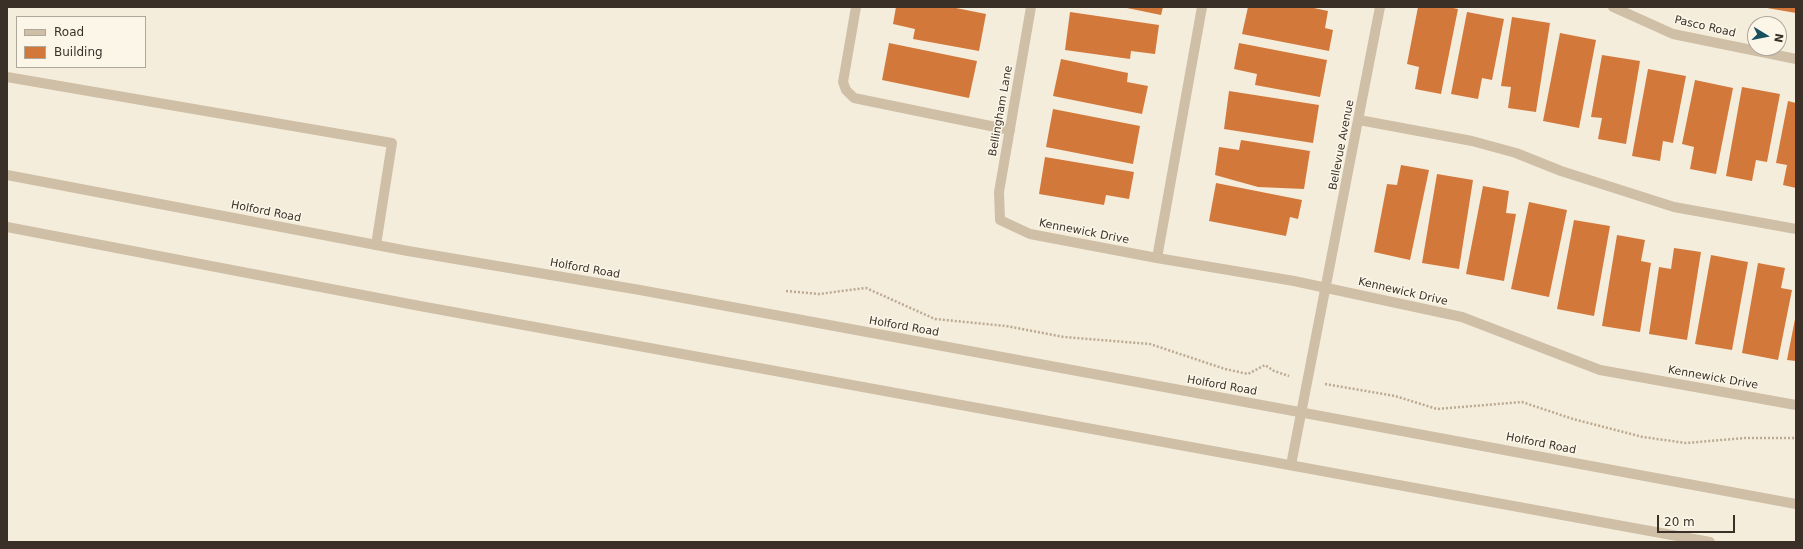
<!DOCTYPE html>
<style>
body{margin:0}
#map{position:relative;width:1803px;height:549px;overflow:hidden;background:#f5eddc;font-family:"DejaVu Sans",sans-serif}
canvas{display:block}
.frame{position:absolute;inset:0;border:8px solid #3a3028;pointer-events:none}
.legend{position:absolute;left:16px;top:16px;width:130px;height:52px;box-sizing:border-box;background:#fcf6e9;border:1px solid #aea79c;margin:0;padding:5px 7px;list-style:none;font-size:12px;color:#3a3028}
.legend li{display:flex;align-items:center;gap:8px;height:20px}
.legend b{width:20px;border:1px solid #aea79c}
.north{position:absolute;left:1747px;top:16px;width:40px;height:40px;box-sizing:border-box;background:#fcf6e9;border:1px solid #aea79c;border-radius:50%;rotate:100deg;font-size:11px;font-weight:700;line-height:16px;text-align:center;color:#3a3028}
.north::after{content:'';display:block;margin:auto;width:14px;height:18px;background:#185060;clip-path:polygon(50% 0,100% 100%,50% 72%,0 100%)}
.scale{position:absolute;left:1657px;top:515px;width:78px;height:18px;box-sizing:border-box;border:2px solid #3a3028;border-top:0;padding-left:5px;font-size:12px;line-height:14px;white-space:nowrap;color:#3a3028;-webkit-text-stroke:3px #fcf6e9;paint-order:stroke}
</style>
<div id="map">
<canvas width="1803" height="549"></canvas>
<div class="frame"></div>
<ul class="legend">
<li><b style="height:5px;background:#cfbfa6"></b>Road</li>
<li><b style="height:11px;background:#d3783b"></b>Building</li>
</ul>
<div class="north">N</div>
<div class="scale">20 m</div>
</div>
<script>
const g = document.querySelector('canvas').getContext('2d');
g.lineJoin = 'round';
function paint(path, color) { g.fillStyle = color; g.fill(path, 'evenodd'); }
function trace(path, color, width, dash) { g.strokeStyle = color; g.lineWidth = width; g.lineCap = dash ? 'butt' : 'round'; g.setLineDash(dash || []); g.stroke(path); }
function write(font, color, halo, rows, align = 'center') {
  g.font = font + ' "DejaVu Sans",sans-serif'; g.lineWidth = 3; g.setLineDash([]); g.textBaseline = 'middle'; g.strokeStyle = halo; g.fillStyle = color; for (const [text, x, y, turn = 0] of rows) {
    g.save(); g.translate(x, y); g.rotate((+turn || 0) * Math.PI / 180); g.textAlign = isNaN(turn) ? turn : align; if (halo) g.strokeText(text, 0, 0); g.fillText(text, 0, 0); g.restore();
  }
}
paint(new Path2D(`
 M896 7H951L986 14 979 51 913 39 915 29 893 24Z
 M1122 7H1163L1161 15Z
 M1248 7H1309L1328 11 1325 28 1333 30 1329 51 1242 34Z
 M1418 7H1448L1458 9 1441 94 1415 89 1419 67 1407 64Z
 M1767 7H1796V13L1767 8Z
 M1070 12 1159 25 1155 54 1131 51 1130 59 1065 50Z
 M1467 12 1504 19 1492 80 1482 78 1478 99 1451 94Z
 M1512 17 1550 23 1536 112 1508 108 1511 87 1501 86Z
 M1560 33 1596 40 1579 128 1543 121Z
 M889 43 977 61 969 98 882 80Z
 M1239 43 1327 60 1320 97 1255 85 1257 74 1234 69Z
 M1602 55 1640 61 1626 144 1598 139 1602 118 1591 117Z
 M1061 59 1128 73 1127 82 1148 86 1142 114 1053 96Z
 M1648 69 1686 76 1673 143 1663 141 1660 161 1632 156Z
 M1695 80 1733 88 1716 174 1690 169 1694 147 1682 144Z
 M1742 87 1780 94 1767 162 1756 160 1752 181 1726 176Z
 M1229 91 1319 105 1313 143 1224 129Z
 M1788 101 1796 103V188L1783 185 1787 165 1776 163Z
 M1053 109 1140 126 1133 164 1046 147Z
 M1241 140 1310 151 1304 189 1258 187 1215 175 1219 147 1239 150Z
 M1045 157 1134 172 1129 199 1106 195 1104 205 1039 194Z
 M1401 165 1429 170 1410 260 1374 252 1387 184 1397 185Z
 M1437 174 1473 180 1459 269 1422 263Z
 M1216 183 1302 200 1298 219 1290 217 1286 236 1209 221Z
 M1483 186 1509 191 1506 213 1516 214 1504 281 1466 274Z
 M1529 202 1567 210 1549 297 1511 289Z
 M1574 220 1610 226 1594 316 1557 309Z
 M1617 235 1645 240 1641 261 1651 263 1640 332 1602 326Z
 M1674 248 1701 252 1687 340 1649 334 1659 267 1671 269Z
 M1711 255 1748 262 1732 350 1695 344Z
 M1758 263 1785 268 1781 288 1792 290 1778 360 1742 353Z
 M1795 319H1796V361L1787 360Z`), '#d3783b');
trace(new Path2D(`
 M786 291 819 294 866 288 935 319 1006 326 1064 337 1150 344 1225 369 1248 374 1265 365 1274 371 1289 376
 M1325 384 1395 396 1437 409 1522 402 1573 419 1643 437 1686 443 1745 438H1796`), '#bba990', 2.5, [2, 2]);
trace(new Path2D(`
 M856 7 843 82 846 90 854 98 1010 130
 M7 77 392 143 376 245
 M1359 120 1472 141 1516 153 1561 171 1674 207 1796 229
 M1157 258 1202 7`), '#cfbfa6', 10);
trace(new Path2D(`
 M1031 7 999 192 1000 220 1030 234 1157 258 1294 281 1462 317 1600 370 1796 405
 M1613 7 1673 34 1796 59
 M1291 465 1380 7`), '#cfbfa6', 10);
trace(new Path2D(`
 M7 175 408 251 640 290 1796 504
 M7 227 420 306 1710 542`), '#cfbfa6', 10);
write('11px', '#3a3028', '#fcf6e9', [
 ["Pasco Road",1705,27,13],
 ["Bellingham Lane",1001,111,-80],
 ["Bellevue Avenue",1342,145,-79],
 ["Holford Road",266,212,11],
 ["Kennewick Drive",1084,232,11],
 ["Holford Road",585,269,10],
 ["Kennewick Drive",1403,292,13],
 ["Holford Road",904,327,10],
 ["Kennewick Drive",1713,378,10],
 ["Holford Road",1222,386,10],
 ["Holford Road",1541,444,11]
]);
</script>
